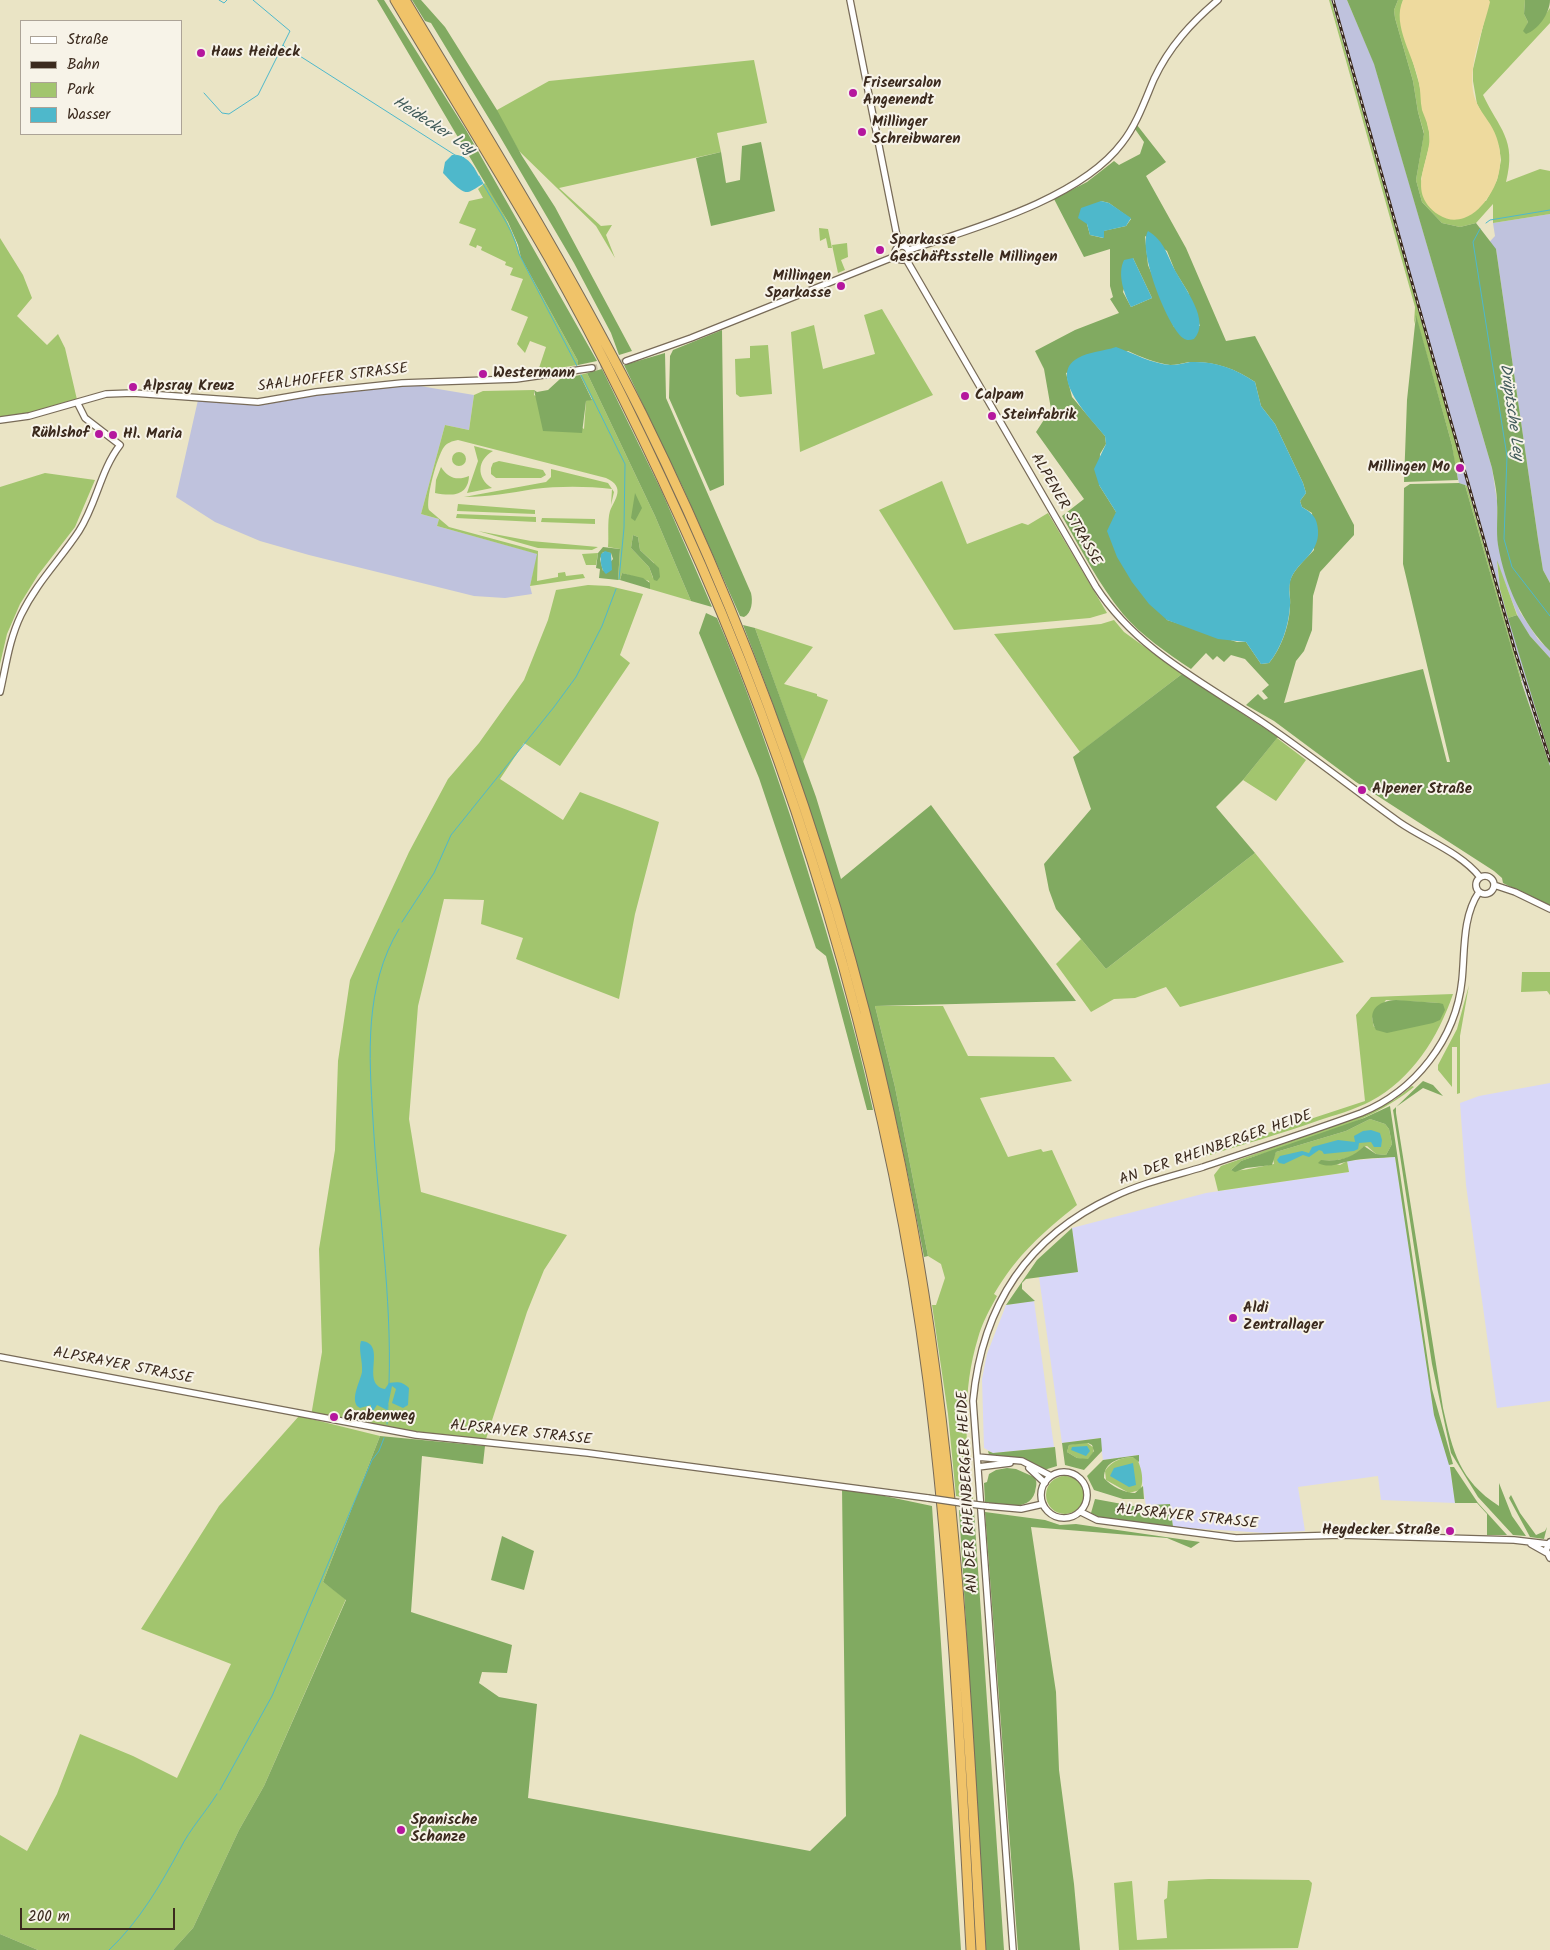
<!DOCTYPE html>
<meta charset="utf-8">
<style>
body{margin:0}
#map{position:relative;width:1550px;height:1950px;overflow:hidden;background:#eae4c5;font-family:Kalam,sans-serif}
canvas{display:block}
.legend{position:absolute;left:20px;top:20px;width:162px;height:115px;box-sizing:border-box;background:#f7f3e8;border:1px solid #aca397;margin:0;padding:6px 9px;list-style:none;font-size:15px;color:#3b2a1e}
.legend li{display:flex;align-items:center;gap:10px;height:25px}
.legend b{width:25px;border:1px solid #aca397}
.scale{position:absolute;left:20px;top:1908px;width:155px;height:22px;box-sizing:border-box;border:2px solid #3b2a1e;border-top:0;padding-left:6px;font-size:15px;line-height:18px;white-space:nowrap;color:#3b2a1e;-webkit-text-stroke:4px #f7f3e8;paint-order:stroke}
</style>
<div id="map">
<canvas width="1550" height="1950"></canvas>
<ul class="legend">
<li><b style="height:6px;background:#fff"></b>Straße</li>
<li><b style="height:6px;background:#3b2a1e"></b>Bahn</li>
<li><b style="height:14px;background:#a2c56e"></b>Park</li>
<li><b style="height:14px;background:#4eb8cb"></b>Wasser</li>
</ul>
<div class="scale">200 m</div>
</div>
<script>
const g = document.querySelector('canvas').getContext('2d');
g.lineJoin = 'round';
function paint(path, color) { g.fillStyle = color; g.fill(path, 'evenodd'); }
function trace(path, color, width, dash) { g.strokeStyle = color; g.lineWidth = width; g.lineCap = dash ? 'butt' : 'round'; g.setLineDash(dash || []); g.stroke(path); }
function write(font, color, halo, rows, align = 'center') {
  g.font = font + ' Kalam,sans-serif'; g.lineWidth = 4; g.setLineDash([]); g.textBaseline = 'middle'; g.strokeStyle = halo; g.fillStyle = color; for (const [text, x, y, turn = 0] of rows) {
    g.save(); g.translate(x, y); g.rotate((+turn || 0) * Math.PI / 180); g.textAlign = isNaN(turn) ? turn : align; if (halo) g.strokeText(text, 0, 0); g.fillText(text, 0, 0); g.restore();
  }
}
paint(new Path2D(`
 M1550 1083V1401L1497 1408 1466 1185 1460 1103 1479 1096Z
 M1395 1157 1434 1415 1450 1467 1455 1503 1381 1500 1378 1476 1298 1487 1305 1531 1266 1533 1173 1527 1170 1504 1146 1506 1138 1455 1103 1460 1100 1438 1062 1443 1039 1277 1078 1272 1072 1228 1206 1193 1349 1172 1347 1161Z
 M1034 1301 1054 1447 993 1453 984 1448 982 1379 987 1354 1006 1305Z`), '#d8d7f8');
paint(new Path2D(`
 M1331 0H1347L1374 63 1492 468 1497 501 1498 544 1508 579 1520 612 1538 639 1550 651V658L1530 636 1519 619 1497 562 1500 589 1550 756V766L1522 681 1467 486 1459 483 1455 466 1461 462Z
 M1550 214V583L1543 570 1538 539 1496 249 1480 252 1495 236 1493 223Z
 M402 383 474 395 469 430 445 425 421 514 439 519 437 526 538 554 530 586 532 594 505 598 474 596 309 555 260 541 215 522 176 497 198 400 255 402Z`), '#bfc2dd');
paint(new Path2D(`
 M1329 0H1331L1461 462 1455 466 1452 445 1416 317 1414 324 1415 307Z
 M1398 0H1403L1400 17 1419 83 1429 131 1430 143 1421 179 1425 197 1486 201 1497 180 1501 160 1499 147 1477 104 1473 81V69L1489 0H1525L1524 14 1528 22 1525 29 1537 26 1550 8V23L1483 95C1499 129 1517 139 1506 182L1540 169 1550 171V214L1493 223V204L1476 223 1460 227 1442 223 1422 202 1416 180 1424 133 1418 112 1413 81 1395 18 1394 10Z
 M754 60 767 123 717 133 721 152 559 188 601 226 612 225 606 235 615 258 596 226 519 151 497 113V110L549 81Z
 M485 183C501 207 513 230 521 258L578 361V365L538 371 546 347 530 341 525 353 517 344 528 317 511 310 523 279 510 275 513 268 505 265 506 262 481 250 482 247 477 245 476 248 469 245 476 229 459 223 469 201 483 198 478 189Z
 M819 228 828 229 832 248H828L826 238 820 241Z
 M0 238 23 275 32 298 17 316 47 345 58 334 65 348 78 404 0 420Z
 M847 243 848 257 841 260 845 270 838 273 832 245Z
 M882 309 933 395 800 452 791 332 814 325 823 369 875 354 864 315Z
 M768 345 772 394 740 397 736 394 735 359 750 358V346Z
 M587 373 655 516 691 601 650 589 649 581 622 573 620 580H618L620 549 608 547C609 537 607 521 610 511 615 499 626 487 606 478L458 440C452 441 447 443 444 447 437 456 425 501 429 510L449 527 538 551 537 581 558 577V573L565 572 566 576 583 574 585 578 530 586 537 554 437 526 439 519 421 514 445 425 469 430 474 395 483 391 534 390V395L584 429 586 401 592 399 580 375ZM633 535 638 537 640 550 654 563 653 578 649 567 631 548Z
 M474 446 493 451C477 460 476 478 492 488L467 493 478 461Z
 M452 459a7 7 0 1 1 14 0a7 7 0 1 1-14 0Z
 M499 461 543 470 546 475 541 478H496L491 474V468L493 463Z
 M441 467C448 478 457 481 469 476 468 497 451 496 435 493L436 480Z
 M551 469 608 483 614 492 611 505 612 489C587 486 558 486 534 489 510 493 488 497 464 497L546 482 551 477Z
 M45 473 95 480 75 527 38 575 20 604 7 634 0 664V487Z
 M942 481 967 544 1022 523 1028 525 1048 513 1107 613 1090 618 954 630 879 510Z
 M1465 485 1467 486 1522 681H1521Z
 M458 504 535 510V514L457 511Z
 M457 514 536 517V522L456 518Z
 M542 518 595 519V524L541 522Z
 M478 531 531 541 598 547 592 550 538 548Z
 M598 553 596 565H586L582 554Z
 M1497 560 1517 615 1508 618 1500 589Z
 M588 585 609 586 643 594 620 655 630 663 560 766 524 743 500 779 563 820 580 792 659 822 635 914 619 999 516 959 523 938 481 924 484 900 444 899 418 1006 409 1119 421 1192 567 1235 544 1270 527 1312 485 1442 451 1440 311 1416 322 1352 319 1249 335 1150 338 1061 350 980 409 852 448 779 479 743 524 680 548 620 556 590Z
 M1114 620 1124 632 1182 674 1080 752 994 634 1101 624Z
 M755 628 813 647 784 684 817 694V696L828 700 803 762Z
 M1277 738 1306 760 1276 801 1243 780Z
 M1255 853 1344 962 1180 1007 1166 987 1135 998 1114 999 1091 1012 1056 964 1081 939 1106 969Z
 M1522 972H1550V995L1547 991 1521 992Z
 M1469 985 1460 1036V1093L1457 1094V1047H1452V1087L1438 1070V1065L1457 1029Z
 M1453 994C1438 1038 1412 1079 1371 1101 1354 1110 1335 1115 1317 1121 1281 1134 1244 1144 1207 1156L1204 1154 1365 1101 1356 1015 1371 997ZM1386 1000 1439 1003 1374 1027 1372 1018Z
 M875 1006H943L968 1056 1054 1057 1072 1081 980 1098 1008 1157 1041 1149 1043 1152 1052 1150 1077 1205C1042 1233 1017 1255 994 1294L997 1296C990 1309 982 1323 978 1338 962 1389 965 1447 973 1499L956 1496 948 1414 932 1305H936L945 1278 941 1264 928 1256 895 1087Z
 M1412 1086 1414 1087C1365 1127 1299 1141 1241 1161L1231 1170C1241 1172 1262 1166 1274 1164L1273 1159 1276 1152 1346 1131 1370 1119 1385 1124 1389 1129 1392 1144 1386 1155 1376 1154 1367 1146 1363 1147C1355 1159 1335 1162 1321 1160L1340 1165 1347 1161 1349 1172 1218 1191 1214 1175 1221 1166 1367 1114 1394 1100Z
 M299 1416 380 1436 323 1582 346 1599 264 1786 239 1830 193 1928 173 1950H38L0 1934V1835L27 1851 57 1794 80 1734 133 1756 177 1778 231 1664 141 1629 219 1506Z
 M1086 1442 1094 1448 1093 1453 1088 1460 1077 1458 1067 1452 1069 1445Z
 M1135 1457C1141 1463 1145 1482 1140 1490L1129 1493 1106 1480 1105 1471C1112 1460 1123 1457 1135 1457Z
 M1046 1495a19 19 0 1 1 38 0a19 19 0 1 1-38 0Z
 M1209 1879 1309 1880 1312 1883 1311 1890 1298 1948 1119 1950 1114 1883 1132 1881 1137 1940 1167 1938 1164 1900 1167 1898 1168 1881Z`), '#a2c56e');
paint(new Path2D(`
 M377 0H384L466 130 597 361 578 365V361L521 258 518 245 508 222Z
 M412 0H421L445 27 497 110 522 156 555 207 632 351 619 355 611 333 574 263 499 135 431 23 425 21Z
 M1347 0H1398L1394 10 1395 18 1413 81 1418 112 1424 134 1416 180 1422 202 1442 223 1460 227 1476 223 1496 249 1538 539 1543 570 1550 583V651C1522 623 1505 585 1498 545 1496 531 1498 516 1497 502 1497 491 1494 479 1492 468L1374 64Z
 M1525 0H1550C1550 13 1538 30 1526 34L1523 31 1528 22 1524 14Z
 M1137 125 1166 162 1146 176 1186 248 1226 341 1255 336 1354 525V535L1320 572 1313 596 1312 630 1304 651 1296 661 1284 703 1423 669 1447 762H1450L1403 564 1404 488 1410 484 1459 483 1465 485 1521 681 1550 766V907L1503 883 1502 878 1494 871 1356 782 1274 721 1246 705 1258 694 1264 700 1268 698 1262 691 1269 685 1245 659 1231 655 1224 662 1217 656 1213 660 1206 653 1191 669C1167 653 1142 636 1123 614 1099 585 1081 549 1062 516L1084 499 1036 432 1051 409 1044 369 1035 351 1075 330 1119 313 1110 299 1113 297 1110 286V249L1084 257 1054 199 1087 182 1114 161 1119 165 1140 154 1144 142 1135 129ZM1101 201 1109 203 1131 219 1126 226 1103 231V238L1090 235 1087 224ZM1145 236 1167 251 1175 271 1188 292 1200 326 1174 327 1148 265ZM1133 258 1152 298 1131 307 1123 292ZM1128 351C1141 357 1155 363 1170 365 1176 365 1183 363 1189 362 1214 361 1235 368 1255 382L1261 406 1275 424 1303 483 1306 493 1300 501 1302 507 1312 513 1314 550C1306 559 1293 570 1290 581 1288 588 1291 598 1290 605 1290 624 1281 649 1269 663L1261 664 1246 642H1237L1167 620 1116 512 1099 485 1100 454 1106 444 1105 436 1072 397 1066 373Z
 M761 142 775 211 711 226 696 158 721 152 726 183 740 180 742 146Z
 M1416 315 1452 445 1458 480 1404 482 1407 400Z
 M722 330 724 485 710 491 669 398 670 356 673 350Z
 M665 353 666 398 751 593C753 601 752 613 744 617L740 616 684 490 624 365Z
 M602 369 662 492 712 607 691 601 655 516 587 373Z
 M580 375 592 400 586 401 582 433 543 431 534 390 537 392 548 390 560 379Z
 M635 493 642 508 635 521 631 518Z
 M633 535 638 537 640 550 659 568 660 577 657 581 654 580 649 567 631 548Z
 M603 547 620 549 618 580 599 578 600 569 596 568 598 553ZM603 552 611 553 613 559 603 571 600 559Z
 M622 573 643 578 650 583V589L620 580Z
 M706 613 717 618C746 685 770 755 793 824 823 919 852 1013 873 1110H867L826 956 816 948 759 778 699 633Z
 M1517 615 1530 636 1550 658V756L1508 618Z
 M743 625 755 628 816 797 841 879 931 805 1076 1001 875 1006 895 1087 928 1256 924 1257C885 1040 823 830 743 625Z
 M1182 674 1278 737 1243 780 1216 807 1255 853 1106 969 1056 909 1049 890 1044 864 1091 809 1073 757Z
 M1396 1000 1439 1003 1443 1004 1445 1010 1440 1020 1433 1023 1387 1033 1376 1030C1366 1011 1377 1001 1396 1000Z
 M1423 1081 1433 1085 1443 1096 1423 1088 1396 1107V1113L1443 1408C1453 1452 1459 1480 1499 1506V1483L1512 1516 1526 1536 1513 1535 1478 1497 1451 1453 1432 1364 1393 1110Z
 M1390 1106 1432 1389 1453 1464 1449 1465 1434 1415 1395 1157C1380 1158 1364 1158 1350 1161 1339 1163 1330 1169 1318 1163L1321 1160C1338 1162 1353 1158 1364 1146L1376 1154 1386 1155 1392 1144 1389 1129 1385 1124 1370 1119 1346 1131 1276 1152 1272 1165 1246 1168 1235 1172 1231 1170 1241 1161 1364 1118Z
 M1072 1228 1078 1272 1026 1279 1022 1283V1289L1035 1301 1006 1305 1037 1260Z
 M380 1436 485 1446 483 1464 422 1456 411 1612 512 1645 507 1673 482 1672 479 1683 499 1697 537 1704 528 1798 810 1851 846 1816 842 1487 932 1506 961 1950H173L193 1928 239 1830 264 1786 346 1600 323 1582Z
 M1101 1438 1102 1451 1084 1470 1065 1465 1062 1443ZM1088 1443 1092 1445 1094 1451 1088 1459 1077 1458 1067 1452 1069 1445Z
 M1055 1447 1057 1466 1044 1470 1018 1458 989 1455 988 1451 993 1453Z
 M1139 1455V1462L1133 1457C1120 1458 1104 1461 1104 1478 1111 1486 1124 1493 1135 1493L1143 1486 1144 1499H1123L1094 1490 1087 1476 1103 1460Z
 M1450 1467H1454L1478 1503 1507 1535H1487V1514L1477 1503H1455Z
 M1007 1468 1016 1469 1034 1477C1038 1482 1036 1486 1035 1492 1029 1513 1001 1504 985 1503L984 1483 987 1482 989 1474 996 1470Z
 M1511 1495 1520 1513 1536 1535 1545 1531 1547 1527 1544 1539 1530 1537 1509 1498Z
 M1095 1499 1133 1506 1170 1504 1173 1527 1098 1517 1091 1513Z
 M959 1510 974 1511 1004 1950H986Z
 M985 1512 1045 1520 1060 1525 1076 1524 1200 1542 1191 1548 1167 1538 1031 1527 1056 1692 1059 1770 1074 1884 1080 1950H1018Z
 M502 1536 534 1551 524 1590 491 1580Z
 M0 1934 38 1950H0Z`), '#81aa61');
paint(new Path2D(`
 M1403 0H1489L1490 2C1483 31 1469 61 1473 91 1475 104 1483 113 1490 124 1504 146 1504 174 1489 196 1483 205 1475 214 1464 218 1455 221 1447 220 1439 215 1401 190 1437 155 1428 128 1427 121 1424 116 1422 110 1420 101 1421 92 1419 83 1415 58 1391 25 1403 0Z`), '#eeda9e');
paint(new Path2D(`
 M452 155C470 154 476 171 483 184 478 186 473 191 468 192 460 193 448 178 443 173L445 162Z
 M1101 201 1109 203 1131 218 1126 226 1104 231V238L1090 235 1087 224 1078 218 1081 208Z
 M1148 231C1165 241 1167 256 1176 272 1185 289 1211 321 1194 339 1190 340 1187 341 1183 338 1167 326 1137 249 1148 231Z
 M1133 258 1152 298 1131 307C1124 294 1117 274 1124 260Z
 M1116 347C1133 353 1152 364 1171 365 1177 365 1184 363 1190 362 1215 361 1235 368 1255 382L1261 406 1275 424 1303 483 1306 493 1300 501 1302 507C1312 513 1317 517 1318 530 1320 556 1293 563 1290 583 1288 590 1291 599 1290 606 1289 625 1281 649 1269 663L1261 664 1246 642 1218 639 1167 620 1149 604 1132 582 1117 557 1107 531 1116 512 1099 485 1094 469 1106 444 1105 436C1092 420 1046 375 1078 358 1088 352 1104 351 1116 347Z
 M605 551 611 553 612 570 606 574C601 570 600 560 601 554Z
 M1363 1131 1371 1130 1380 1133 1382 1140 1381 1147H1374L1371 1142 1359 1143 1358 1149 1354 1151 1324 1154 1322 1151 1319 1150 1309 1157 1303 1155 1284 1164 1279 1163 1277 1160 1280 1156 1302 1151 1309 1153 1312 1147 1338 1140 1355 1142 1354 1136Z
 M361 1341C389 1343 359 1384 385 1389L389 1383C397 1382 402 1381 409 1388L408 1405 403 1408 392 1403 396 1389 392 1386 387 1410 377 1405 371 1414V1405L360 1408 357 1406C351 1397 360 1382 362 1372 363 1361 358 1350 361 1341Z
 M1087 1446 1090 1451 1086 1456 1071 1450 1072 1447Z
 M1133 1463 1136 1485 1129 1487 1110 1476 1114 1468Z`), '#4eb8cb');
trace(new Path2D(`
 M219 0 224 3 227 0
 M253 0 290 31 283 45 285 47
 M292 51 455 155 463 157 474 168
 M204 93 222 113 229 114 258 95 283 45
 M479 176C492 203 512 224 519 254L577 366
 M1486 223 1490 220 1550 210
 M1480 229 1473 242 1507 456 1504 539 1512 567 1550 616
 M581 375 625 464 624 528 619 579
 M402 922 434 873 451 835 554 707 576 677 602 626 616 589
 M389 1384C392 1296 378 1208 373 1120 369 1055 364 987 399 929
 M387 1424 388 1405
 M220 1790 272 1696 372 1460 379 1451 384 1438
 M109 1950C139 1922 161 1884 180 1849 190 1829 205 1813 217 1794`), '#4eb8cb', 1);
trace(new Path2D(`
 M592 368 626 361`), '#c7bfa4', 5.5, [5.5, 3]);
const minor = new Path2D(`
 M850 0 899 246
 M895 253a7 7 0 1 1 14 0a7 7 0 1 1-14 0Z
 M909 250C975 228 1080 199 1122 143 1137 124 1145 100 1154 79 1169 47 1191 23 1218 0
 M906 259 1096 587C1137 650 1201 681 1262 722 1308 753 1353 789 1399 822 1425 840 1460 852 1480 877
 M626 361 691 338 896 256
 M0 420 29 416 106 394 133 393 258 402 316 392 402 383 516 379 592 368
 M0 692C6 666 9 640 21 615 37 582 60 560 79 531 97 503 100 471 120 445L85 418 78 404
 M1476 885a9 9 0 1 1 18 0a9 9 0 1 1-18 0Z
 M1494 885 1515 892 1550 909
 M0 1357 416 1435 588 1453 928 1498
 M977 1457 1022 1461 1051 1476
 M978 1467 1010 1463
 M1029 1468 1045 1483
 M1041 1495a23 23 0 1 1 46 0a23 23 0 1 1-46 0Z
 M987 1506 1021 1509 1043 1504
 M1081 1512 1097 1520 1236 1538 1341 1535 1514 1540 1548 1544
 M1550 1542 1546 1550 1550 1558
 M1531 1544 1547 1553
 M1013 1950 973 1401C982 1307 1026 1237 1113 1197 1142 1183 1173 1176 1203 1167 1256 1149 1309 1132 1361 1113 1415 1091 1456 1039 1462 980 1465 951 1462 917 1479 892`);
const highway = new Path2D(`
 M395 0C446 86 499 171 549 258 605 357 655 461 701 565 812 818 893 1107 928 1381 952 1570 961 1760 971 1950
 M405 0C487 137 571 272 642 414 767 667 859 940 911 1218 956 1460 967 1705 981 1950`);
trace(minor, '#786b58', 8);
trace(highway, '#786b58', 11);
trace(minor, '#fff', 5.5);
trace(highway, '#f0c369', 9);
const rail = new Path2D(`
 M1333 0 1515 651 1550 761`);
trace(rail, '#3b2a1e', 3);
trace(rail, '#f7f3e8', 1, [4]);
const minorBridge = new Path2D(`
 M928 1498 962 1503
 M971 1504 987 1506`);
trace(minorBridge, '#786b58', 8, []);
trace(minorBridge, '#fff', 5.5);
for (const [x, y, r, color] of [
 [201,53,5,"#b5179e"],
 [853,93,5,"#b5179e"],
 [862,132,5,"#b5179e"],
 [880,250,5,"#b5179e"],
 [841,286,5,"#b5179e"],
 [483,374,5,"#b5179e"],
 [133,387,5,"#b5179e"],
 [965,396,5,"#b5179e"],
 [992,416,5,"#b5179e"],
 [99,434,5,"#b5179e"],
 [113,435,5,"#b5179e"],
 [1460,468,5,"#b5179e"],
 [1362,790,5,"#b5179e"],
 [1233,1318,5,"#b5179e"],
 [334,1417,5,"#b5179e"],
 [1450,1531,5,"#b5179e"],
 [401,1830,5,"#b5179e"]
]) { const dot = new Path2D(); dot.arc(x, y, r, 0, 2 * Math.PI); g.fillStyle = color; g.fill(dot); trace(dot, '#f7f3e8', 2); }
write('bold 15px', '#3b2a1e', '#f7f3e8', [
 ["Haus Heideck",211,53],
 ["Friseursalon",863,84],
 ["Angenendt",863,101],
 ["Millinger",872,123],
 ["Schreibwaren",872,140],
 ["Sparkasse",890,241],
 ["Geschäftsstelle Millingen",890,258],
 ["Millingen",831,277,"right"],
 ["Sparkasse",831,294,"right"],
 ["Westermann",493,374],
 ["Alpsray Kreuz",143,387],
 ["Calpam",975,396],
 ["Steinfabrik",1002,416],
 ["Rühlshof",89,434,"right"],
 ["Hl. Maria",123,435],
 ["Millingen Mo",1450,468,"right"],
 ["Alpener Straße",1372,790],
 ["Aldi",1243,1309],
 ["Zentrallager",1243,1326],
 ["Grabenweg",344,1417],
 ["Heydecker Straße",1440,1531,"right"],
 ["Spanische",411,1821],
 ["Schanze",411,1838]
], 'left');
write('15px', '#3b2a1e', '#f7f3e8', [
 ["SAALHOFFER STRASSE",333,379,-7],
 ["ALPENER STRASSE",1065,510,60],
 ["AN DER RHEINBERGER HEIDE",1216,1149,-19],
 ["ALPSRAYER STRASSE",123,1367,11],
 ["ALPSRAYER STRASSE",521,1434,6],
 ["AN DER RHEINBERGER HEIDE",969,1492,-93],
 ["ALPSRAYER STRASSE",1187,1518,6]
]);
write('italic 16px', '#425c5b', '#f7f3e8', [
 ["Heidecker Ley",433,127,33],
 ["Drüptsche Ley",1510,412,82]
]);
</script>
